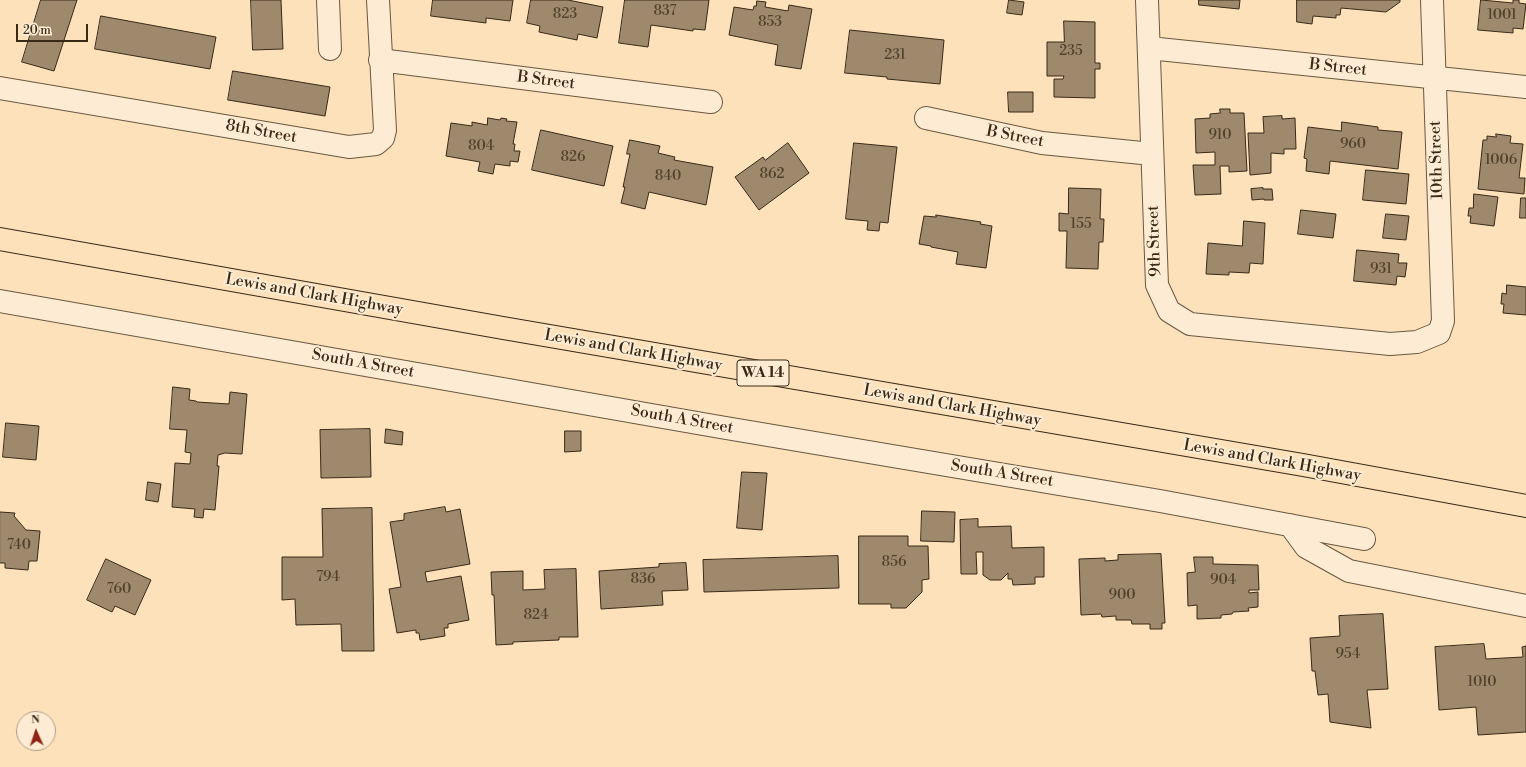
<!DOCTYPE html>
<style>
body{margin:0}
#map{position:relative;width:1526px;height:767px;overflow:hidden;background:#fce1bb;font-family:"Libre Bodoni",serif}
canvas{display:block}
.north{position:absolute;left:16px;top:711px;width:40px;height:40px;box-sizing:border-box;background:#fdecd3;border:1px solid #ae9e88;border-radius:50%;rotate:357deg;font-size:11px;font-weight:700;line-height:16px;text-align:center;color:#382a17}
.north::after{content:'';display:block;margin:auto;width:14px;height:18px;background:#8f2418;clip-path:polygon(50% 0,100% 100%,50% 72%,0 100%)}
.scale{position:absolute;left:16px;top:24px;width:72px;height:18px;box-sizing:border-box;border:2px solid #382a17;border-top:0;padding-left:5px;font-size:12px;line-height:14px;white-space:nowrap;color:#382a17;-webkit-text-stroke:3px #fdecd3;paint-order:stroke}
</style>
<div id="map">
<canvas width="1526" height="767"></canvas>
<div class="north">N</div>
<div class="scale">20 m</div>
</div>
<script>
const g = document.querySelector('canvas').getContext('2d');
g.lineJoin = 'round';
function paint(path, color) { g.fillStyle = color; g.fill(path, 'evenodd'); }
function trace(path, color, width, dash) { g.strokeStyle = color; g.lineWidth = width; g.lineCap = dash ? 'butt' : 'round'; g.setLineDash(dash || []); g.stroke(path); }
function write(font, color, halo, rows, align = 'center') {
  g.font = font + ' "Libre Bodoni",serif'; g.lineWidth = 4; g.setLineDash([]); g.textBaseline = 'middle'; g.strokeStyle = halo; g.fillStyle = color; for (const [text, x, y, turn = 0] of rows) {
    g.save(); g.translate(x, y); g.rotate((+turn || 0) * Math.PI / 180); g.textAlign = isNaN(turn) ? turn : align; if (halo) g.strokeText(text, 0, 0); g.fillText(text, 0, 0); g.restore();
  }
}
const building = new Path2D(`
 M41 0H77L54 71 22 62Z
 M251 0H281L283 49 253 50Z
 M433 0H513L510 21 486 18V23L431 16Z
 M531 0H568L603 7 597 38 578 34 577 40 539 32 540 26 527 23Z
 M625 0H709L705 30 693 29V31L651 25 648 47 619 43Z
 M1009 0 1024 2 1022 15 1007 13Z
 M1199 0H1240L1239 9 1199 5Z
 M1297 0H1400V2L1386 12 1341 8 1340 15H1336V18L1313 16 1312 24 1297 22Z
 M1481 0 1513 3V0H1519V3L1526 4 1523 29 1513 28V33L1478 30Z
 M757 1 766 2 765 7 788 11 789 5 812 9 801 69 775 65 778 45 729 35 734 7 753 10 754 6H756Z
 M101 16 216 37 210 69 95 49Z
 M1064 21 1095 22V63H1100V69H1095V98L1054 97V79H1063L1064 76H1047V42H1064Z
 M850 30 944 40 940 84 887 79V77L845 73Z
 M233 71 330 87 325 116 228 100Z
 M1008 92H1033V112H1009Z
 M1220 109H1230V113H1244L1247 171 1229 172V166H1220L1221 194 1195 195 1193 165H1215V152L1196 153 1195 119 1210 118V114L1220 113Z
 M1282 116V119L1295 118 1296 149H1284V154L1271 153V173L1250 175 1248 133H1264L1263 117Z
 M488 118 500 120 501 118 507 119 506 121 517 122 513 144H515L514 151H520L518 162 510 161V166L495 164 493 174 478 171 480 162 446 156 451 123 472 126V122L487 125Z
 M1342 122 1378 127V130L1402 132 1398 169 1330 161 1329 174 1306 171 1307 159 1304 158 1308 127 1341 131Z
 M541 130 613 146 604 186 532 170Z
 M1496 134 1511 136 1510 143 1523 144 1519 178H1525L1524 194 1478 189 1483 140H1487V136L1496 137Z
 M630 140 660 146 658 153 675 157 674 160 713 167 706 205 649 192 645 209 621 203 625 187H623L630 154H627Z
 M788 143 809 173 759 210 735 177 763 157 765 160Z
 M854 143 897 147 888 223 880 222 879 231 867 230 868 221 846 219Z
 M1366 170 1409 174 1406 204 1363 200Z
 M1069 188 1101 189 1100 219H1104L1103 242H1099L1098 269 1066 268 1067 231H1059V213L1068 214Z
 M1263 188V189H1272L1273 200H1264V199L1252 200 1251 189Z
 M1474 194 1498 197 1494 226 1470 223 1471 216H1468L1469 208H1473Z
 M1521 198H1526V218H1520Z
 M1301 210 1336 214 1333 238 1298 234Z
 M1386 214 1409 216 1406 240 1383 238Z
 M936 215 981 222 980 224 992 226 986 268 956 264 958 252 931 247V246L919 244 924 216 936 217Z
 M1244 221 1265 223 1263 264 1250 263 1249 273 1229 272V275L1206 274 1208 243 1242 246Z
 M1357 250 1399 254 1398 263H1407L1405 277 1397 276 1396 285 1354 281Z
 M1507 285 1526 287V315L1503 313 1504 304H1501L1502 293 1506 294Z
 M173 387 190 389 189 400 196 401 197 402 229 404 230 392 247 394 242 454 225 453 218 455 217 466H219L215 510 204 509 203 518 194 517 195 509 172 507 175 463 190 464 191 453 185 452 187 430 170 429Z
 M6 423 39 426 36 460 3 457Z
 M370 429 371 477 321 478 320 430Z
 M386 429 403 432 402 445 385 443Z
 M565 431H581V451L565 452Z
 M742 472 767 473 762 530 737 528Z
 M148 482 161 484 158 502 146 500Z
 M445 507 446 512 460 509 470 564 425 572 427 582 461 576 469 620 448 624V628H444L445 636 420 640 419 633H416V630L397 633 389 589 401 587 390 522 404 520V514Z
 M372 508 374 651H342L341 624 296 625 295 599 282 600V557H323L322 509Z
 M922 511 955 512 954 542 921 541Z
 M0 512 15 513 14 516 26 530 40 531 37 561H29L28 570 5 568V563H0Z
 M978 519V527L1011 526 1012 548 1044 547V577H1035V584L1013 585 1012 579H1008V573L1001 580H990L983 575V552H976L977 574H961L960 520Z
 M859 536H908V546H928L929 579 922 580V592L906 608H891V604H859Z
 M1161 554 1165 623H1162V629H1150V624H1132L1131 620H1116V616L1102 617 1101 614 1081 615 1079 559 1105 558V561L1118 560V555Z
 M838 556 839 588 704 592 703 560Z
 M1194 557H1213V564L1258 565 1259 590H1249V593L1258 592V607L1248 608 1249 611 1233 612 1232 614 1221 615V618L1197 619V605L1188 606 1187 573 1195 572Z
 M106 559 151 580 135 615 115 606 112 612 87 600Z
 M686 563 688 590 662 591 663 605 601 609 599 571 659 567V564Z
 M576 569 578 637H559V640L513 642V644L496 645 494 595H492L491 572 523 571V590L545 589 544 570Z
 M1383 614 1388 689 1367 690 1371 728 1330 722 1328 694 1318 695 1315 671H1312L1310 638 1340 636 1339 616Z
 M1484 644 1486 659 1523 657 1522 647 1526 646V732L1478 735 1476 707 1439 710 1435 647Z`);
paint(building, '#9e896c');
trace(building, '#382a17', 1);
const minor = new Path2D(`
 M328 0 330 49
 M1147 0 1157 285 1169 311 1190 324 1390 344 1417 342 1439 333 1443 321 1432 0
 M1149 48 1526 87
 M380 60 711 102
 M0 88 349 147 376 144 383 138 385 130 378 0
 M926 118 1042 143 1152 154
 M0 301 720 427 1160 501 1364 539
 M1290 525 1306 547 1349 571 1526 606`);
const highway = new Path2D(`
 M0 239 503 328 1303 465 1526 506`);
trace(minor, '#695840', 24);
trace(highway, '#382a17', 24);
trace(minor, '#fdecd3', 22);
trace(highway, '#fce1bb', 22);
write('14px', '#52422c', null, [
 ["837",665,12],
 ["823",565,15],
 ["1001",1502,16],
 ["853",770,23],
 ["235",1071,52],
 ["231",895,56],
 ["910",1220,136],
 ["960",1353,145],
 ["804",481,147],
 ["826",573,158],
 ["1006",1501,161],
 ["862",772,175],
 ["840",668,177],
 ["155",1081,225],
 ["931",1381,270],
 ["740",19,546],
 ["856",894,563],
 ["794",328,578],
 ["836",643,580],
 ["904",1223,581],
 ["760",119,590],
 ["900",1122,596],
 ["824",536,616],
 ["954",1348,655],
 ["1010",1482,683]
]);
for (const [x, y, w] of [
 [763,373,52]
]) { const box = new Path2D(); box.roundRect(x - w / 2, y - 13, w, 26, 3); g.fillStyle = '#fdecd3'; g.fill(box); trace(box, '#382a17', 1); }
write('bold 15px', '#382a17', null, [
 ["WA 14",763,373]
]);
write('16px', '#382a17', '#fdecd3', [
 ["B Street",1338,68,6],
 ["B Street",546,81,7],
 ["8th Street",261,132,10],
 ["B Street",1015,137,11],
 ["10th Street",1437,160,-92],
 ["9th Street",1155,241,-92],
 ["Lewis and Clark Highway",314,295,10],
 ["Lewis and Clark Highway",633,351,10],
 ["South A Street",363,364,10],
 ["Lewis and Clark Highway",952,406,10],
 ["South A Street",682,420,10],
 ["Lewis and Clark Highway",1272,461,10],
 ["South A Street",1002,474,9]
]);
</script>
